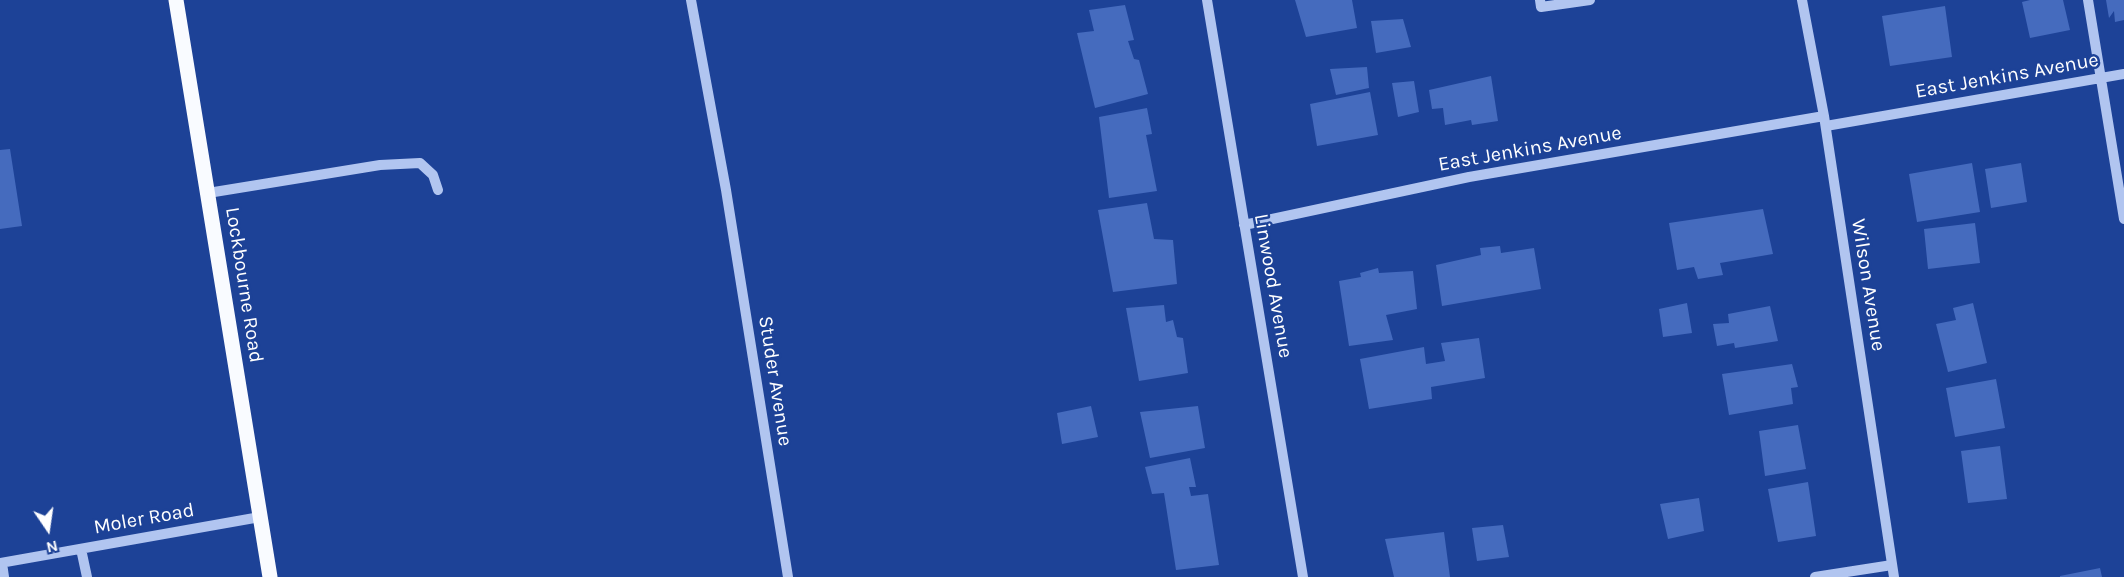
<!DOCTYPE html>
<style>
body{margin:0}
#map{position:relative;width:2124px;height:577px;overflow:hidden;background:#1d4297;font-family:Karla,sans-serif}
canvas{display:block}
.north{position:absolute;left:18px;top:499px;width:60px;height:60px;-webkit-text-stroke:4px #1d4297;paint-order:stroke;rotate:167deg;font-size:16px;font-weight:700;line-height:24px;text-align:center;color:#fff}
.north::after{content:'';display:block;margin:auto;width:21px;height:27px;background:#fff;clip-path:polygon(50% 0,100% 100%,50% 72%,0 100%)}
</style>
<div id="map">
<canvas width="2124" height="577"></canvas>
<div class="north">N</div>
</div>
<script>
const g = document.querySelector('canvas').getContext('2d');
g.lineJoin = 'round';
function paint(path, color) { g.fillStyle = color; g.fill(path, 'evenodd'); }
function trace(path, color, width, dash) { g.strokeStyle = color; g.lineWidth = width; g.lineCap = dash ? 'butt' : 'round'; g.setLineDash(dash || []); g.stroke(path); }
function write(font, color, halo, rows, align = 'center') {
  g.font = font + ' Karla,sans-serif'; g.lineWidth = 5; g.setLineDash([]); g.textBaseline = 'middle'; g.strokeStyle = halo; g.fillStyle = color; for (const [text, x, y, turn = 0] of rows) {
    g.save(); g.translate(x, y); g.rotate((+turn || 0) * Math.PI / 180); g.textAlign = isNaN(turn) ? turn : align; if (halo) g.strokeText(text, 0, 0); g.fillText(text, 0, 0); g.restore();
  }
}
paint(new Path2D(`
 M1295 0H1352L1357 28 1306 37Z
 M2030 0H2063L2070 30 2030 38 2022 2Z
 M2106 0H2124V20L2115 22 2114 11 2109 18Z
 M1125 5 1134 40 1128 41 1134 59 1139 60 1148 94 1095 108 1077 33 1094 31 1089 10Z
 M1945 6 1952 57 1890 66 1882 16Z
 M1403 19 1411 47 1376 53 1371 21Z
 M1367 67 1369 88 1336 95 1330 69Z
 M1491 76 1498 121 1472 125 1471 120 1445 125 1443 108 1432 109 1429 90Z
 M1414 81 1419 112 1398 117 1392 83Z
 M1370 92 1378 135 1317 146 1310 104Z
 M1147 108 1152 134 1146 135 1157 191 1109 198 1099 117Z
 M10 149 22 226 0 229V150Z
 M1972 163 1980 212 1917 222 1909 174Z
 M2021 163 2027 202 1991 208 1985 169Z
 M1147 203 1154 239 1173 240 1177 284 1113 292 1098 210Z
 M1763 209 1773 254 1720 263 1723 275 1698 279 1694 267 1677 270 1669 223Z
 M1975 223 1980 263 1928 269 1924 229Z
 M1500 246 1501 253 1534 248 1541 289 1442 306 1436 265 1481 255 1480 248Z
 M1378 268 1379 273 1413 271 1417 309 1386 315 1393 340 1349 346 1339 281 1361 277 1360 273Z
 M1687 303 1692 333 1663 337 1659 309Z
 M1973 303 1987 363 1948 372 1936 324 1956 320 1953 308Z
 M1164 305 1166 322 1173 320 1177 337 1183 338 1188 373 1139 381 1126 308Z
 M1770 306 1778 341 1735 348 1734 343 1717 346 1713 324 1729 323 1728 314Z
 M1479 338 1485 378 1431 387 1432 399 1369 409 1360 359 1424 347 1426 364 1445 361 1441 343Z
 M1792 364 1798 387 1791 388 1793 404 1729 415 1722 374Z
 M1996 379 2005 428 1955 437 1946 388Z
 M1091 406 1098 437 1062 444 1057 413Z
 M1198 406 1205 448 1150 458 1140 412Z
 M1798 425 1806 469 1765 476 1759 431Z
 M2000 446 2007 499 1968 503 1961 451Z
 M1190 458 1196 487H1189L1191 496 1208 494 1219 565 1176 570 1164 493 1152 494 1145 467Z
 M1808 482 1816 536 1778 542 1768 489Z
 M1699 498 1704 531 1668 539 1660 504Z
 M1503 525 1509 557 1477 561 1472 528Z
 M1444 532 1450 577H1394L1385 539Z
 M2100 568 2102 577H2060V576Z`), '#456bbe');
trace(new Path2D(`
 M691 0 726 190 788 577
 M1207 0 1303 577
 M1540 0 1541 7 1590 0
 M1802 0 1824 116 1894 577
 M2088 0 2124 219
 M1826 126 2124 74
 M208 193 380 165 420 163 433 175 438 190
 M1244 225 1469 177 1824 116
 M81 549 87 577
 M0 563 260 517
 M2 563 4 577
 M1815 577 1892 565`), '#b1c5f0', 10);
trace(new Path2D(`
 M176 0 270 577`), '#f9fbff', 15);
write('20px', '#fff', '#1d4297', [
 ["East Jenkins Avenue",2007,76,-10],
 ["East Jenkins Avenue",1530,149,-10],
 ["Lockbourne Road",244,285,81],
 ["Wilson Avenue",1868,285,81],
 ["Linwood Avenue",1273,286,80],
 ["Studer Avenue",775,381,81],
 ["Moler Road",144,519,-10]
]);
</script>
